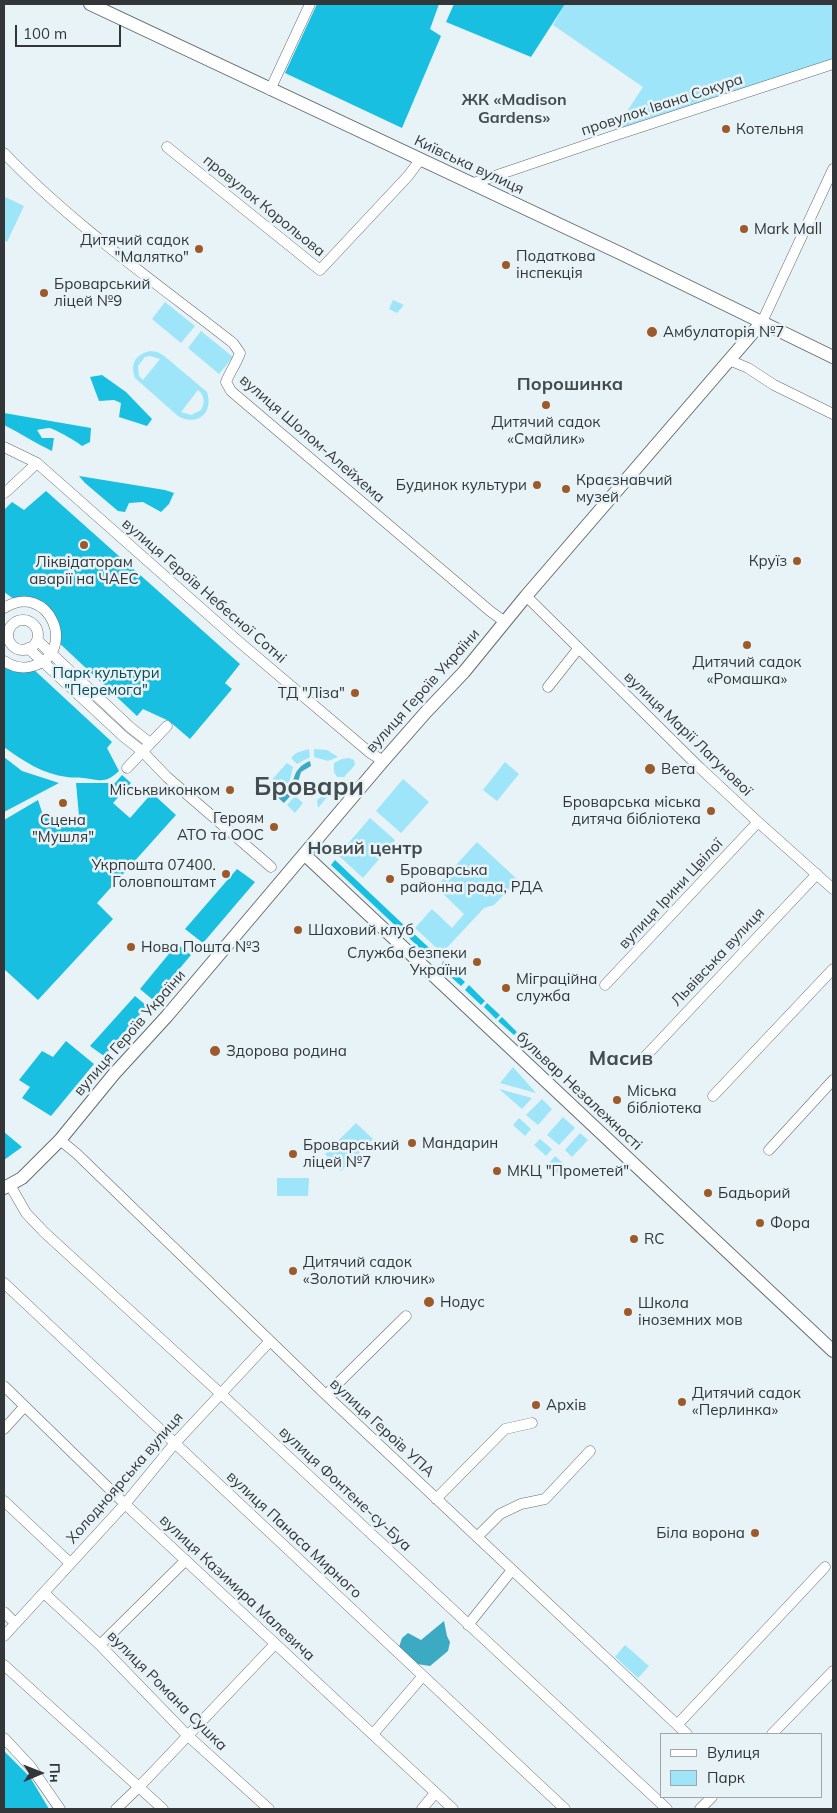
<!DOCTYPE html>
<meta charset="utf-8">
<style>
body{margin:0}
#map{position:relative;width:837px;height:1813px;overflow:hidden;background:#e8f3f7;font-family:Mulish,sans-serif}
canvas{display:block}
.frame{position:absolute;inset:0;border:5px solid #323638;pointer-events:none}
.legend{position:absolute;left:660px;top:1733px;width:162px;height:65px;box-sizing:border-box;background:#e8f3f7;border:1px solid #9fa7ab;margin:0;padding:6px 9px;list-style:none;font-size:15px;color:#323638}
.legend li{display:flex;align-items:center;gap:10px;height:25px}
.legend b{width:25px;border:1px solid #9fa7ab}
.north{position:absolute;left:15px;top:1748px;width:50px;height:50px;-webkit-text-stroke:4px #e8f3f7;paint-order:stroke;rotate:89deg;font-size:14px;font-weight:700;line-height:20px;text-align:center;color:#323638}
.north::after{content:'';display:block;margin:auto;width:18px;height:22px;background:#323638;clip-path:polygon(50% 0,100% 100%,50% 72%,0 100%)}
.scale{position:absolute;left:15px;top:25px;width:106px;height:22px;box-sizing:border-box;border:2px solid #323638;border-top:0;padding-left:6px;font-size:15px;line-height:18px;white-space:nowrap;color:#323638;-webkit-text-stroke:4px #e8f3f7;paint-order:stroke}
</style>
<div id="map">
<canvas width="837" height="1813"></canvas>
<div class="frame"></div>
<ul class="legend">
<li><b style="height:6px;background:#fff"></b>Вулиця</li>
<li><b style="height:14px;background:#9ee5f9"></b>Парк</li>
</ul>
<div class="north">Пн</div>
<div class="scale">100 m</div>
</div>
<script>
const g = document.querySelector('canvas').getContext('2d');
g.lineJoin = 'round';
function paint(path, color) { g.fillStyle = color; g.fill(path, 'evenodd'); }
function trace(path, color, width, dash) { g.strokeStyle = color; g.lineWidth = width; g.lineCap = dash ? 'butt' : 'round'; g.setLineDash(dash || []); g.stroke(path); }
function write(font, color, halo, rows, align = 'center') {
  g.font = font + ' Mulish,sans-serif'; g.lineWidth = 5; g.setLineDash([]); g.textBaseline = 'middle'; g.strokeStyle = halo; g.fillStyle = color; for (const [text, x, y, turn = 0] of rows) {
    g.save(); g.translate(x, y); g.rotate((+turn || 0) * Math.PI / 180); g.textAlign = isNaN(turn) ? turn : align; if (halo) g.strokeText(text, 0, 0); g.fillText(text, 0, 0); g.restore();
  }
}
paint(new Path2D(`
 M565 4H833V64L610 137 643 87 553 25Z
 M5 197 24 206 7 242 4 240Z
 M393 300 404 305 397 313 389 309Z
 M165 302 195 326 181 343 152 319Z
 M201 331 233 357 219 374 188 348Z
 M150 351 157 352 163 355 207 392C214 413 197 427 178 416L135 378C130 364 135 355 150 351ZM150 356 160 359 143 380 139 376 138 366 145 357ZM198 390C205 396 205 403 201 410L191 415 181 412Z
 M309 749 310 757 297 764 291 758 296 753Z
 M314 749 327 750 338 757 328 761 314 757Z
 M349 758 354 760 355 765 344 777H337L334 772V763L342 759Z
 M505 762 519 774 497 801 483 790Z
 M287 763 293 767 289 783H269Z
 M403 779 429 802 401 833 376 811Z
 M339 783 318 808 317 800 327 793 331 784Z
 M295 796 303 803 295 813 287 805Z
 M370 818 395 840 363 878 338 855Z
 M477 842 518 880 494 905 484 908 442 953 415 928 432 909 452 928 464 914 436 887Z
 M513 1067 536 1093 500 1083Z
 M499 1089 532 1098 522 1109Z
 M542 1099 552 1109 538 1125 526 1115Z
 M563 1117 575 1128 559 1145 547 1135Z
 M519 1118 531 1129 525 1136 513 1125Z
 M356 1123 373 1139 341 1171 325 1154Z
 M580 1133 588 1140 572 1157 565 1150Z
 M540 1139 552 1149 546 1156 534 1145Z
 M555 1156 564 1164 555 1175 546 1167Z
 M277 1178H309L308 1196H277Z
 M625 1645 649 1666 638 1678 615 1657Z`), '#9ee5f9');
paint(new Path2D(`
 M317 4H439L430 29 441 36 402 128 285 73Z
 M454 4H565L531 57 446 22Z
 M102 375 126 392 152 419 147 426 119 417 121 403 114 400 99 401 90 377Z
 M4 413 91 428 90 442 82 446C78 442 56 430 50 428 46 428 41 429 37 430L42 438H54L52 451C35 443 20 433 4 425Z
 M79 476 165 490 174 493 169 504 161 512 143 502 129 503 125 512 118 511 85 483Z
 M46 491 240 664 225 683 232 689 190 739 169 721 143 709 137 716 56 640 49 614 18 602 4 592V510L12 502 24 510Z
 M4 661 31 667 112 742 107 748 119 771C105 784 101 780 83 778 78 777 72 778 67 777 43 774 23 761 4 747Z
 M4 757 22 771 59 783 4 812Z
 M122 775 131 783 113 803 130 818 152 793 176 815 97 903 113 919 38 1000 4 969V820L38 800 43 815 64 818 79 816 76 783H115Z
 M335 860 407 928 401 931 331 865Z
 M237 869 255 882 203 943 185 929Z
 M411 931 439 957 435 959 431 958 410 939 409 935Z
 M177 944 191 955 153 1000 140 989Z
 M443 961 465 982 461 986 441 968Z
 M469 985 485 1001 481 1005 465 990Z
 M135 996 147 1006 104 1056 90 1046Z
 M487 1003 500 1015 496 1019 484 1007Z
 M502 1017 517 1032 514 1035 498 1021Z
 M520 1034 537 1051 534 1054 516 1038Z
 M66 1041 94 1064 51 1116 22 1098 30 1087 19 1080 42 1051 53 1057Z
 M541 1054 557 1069 553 1072 537 1057Z
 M4 1132 22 1147 4 1160Z
 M4 1751 30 1777 49 1809H4Z`), '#18bfe1');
paint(new Path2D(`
 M310 761 311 766 301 772 298 782H293C295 771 300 765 310 761Z
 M284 787H290L293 793 284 803 276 796Z
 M444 1621 447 1636 450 1642 448 1651 430 1666 417 1664 399 1647 402 1638 408 1633 421 1640Z`), '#3daac4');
const minor = new Path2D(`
 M270 90 310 4
 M167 147 320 270 408 176 420 160
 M4 153C72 224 155 282 233 343L240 353C236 364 230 372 226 382L231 391 490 611 505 622
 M471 184 610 137 833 64
 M762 322 833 169
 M729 360 748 368 774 385 833 414
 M4 447 37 463 237 640 369 752 383 761
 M4 493 7 491 37 463
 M526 596 700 768 758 822 833 889
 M4 608C49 580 79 652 33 666 23 669 13 667 4 661
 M8 635a15 15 0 1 1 30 0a15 15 0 1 1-30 0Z
 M37 640 131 728 150 743
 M28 648 124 737 142 751 167 777 271 867
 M548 687 578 649
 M127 768 167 726
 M605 985 758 822
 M641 1061 817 874
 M713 1096 833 969
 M60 1140 77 1154 326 1395 687 1734
 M769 1150 833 1080
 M10 1185 26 1213 44 1232 221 1394 667 1809
 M4 1283 565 1809
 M4 1386 125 1504 453 1809
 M326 1395 406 1316
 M4 1429 24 1407
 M436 1499 505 1429 532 1423
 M4 1501 70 1563
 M477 1537 500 1514 521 1504 545 1499 590 1451
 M44 1593 100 1645 187 1735 269 1809
 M4 1612 15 1623
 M468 1625 512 1570
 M4 1636 125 1504 175 1443 270 1341
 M100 1645 186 1560
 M4 1665 163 1809
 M677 1725 825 1567
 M373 1734 422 1677
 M772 1734 833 1671
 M4 1738 31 1767 60 1809
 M116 1809 139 1787 275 1644
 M422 1809 435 1793
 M700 1809 712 1797`);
const major = new Path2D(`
 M90 4 622 254 833 357
 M304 854 833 1351
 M4 1188 22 1178 60 1140 114 1074 167 1016 383 761 426 712 464 672 526 596 762 322`);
trace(minor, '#646e71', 11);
trace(major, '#646e71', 14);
trace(minor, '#fff', 10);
trace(major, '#fff', 12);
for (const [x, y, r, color] of [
 [726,129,5,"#9d592a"],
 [744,229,5,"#9d592a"],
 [199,249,5,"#9d592a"],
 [506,265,5,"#9d592a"],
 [44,293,5,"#9d592a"],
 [652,332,6,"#9d592a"],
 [546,405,5,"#9d592a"],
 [537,485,5,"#9d592a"],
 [566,489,5,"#9d592a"],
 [84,545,5,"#9d592a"],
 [797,561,5,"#9d592a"],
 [747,645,5,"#9d592a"],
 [355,693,5,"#9d592a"],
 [650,769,6,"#9d592a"],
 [230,790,5,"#9d592a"],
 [63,803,5,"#9d592a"],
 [711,811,5,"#9d592a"],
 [274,827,5,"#9d592a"],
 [226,874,5,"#9d592a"],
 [390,879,5,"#9d592a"],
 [298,930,5,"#9d592a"],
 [131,947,5,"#9d592a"],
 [477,962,5,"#9d592a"],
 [506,988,5,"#9d592a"],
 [215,1051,6,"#9d592a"],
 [617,1100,5,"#9d592a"],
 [412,1143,5,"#9d592a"],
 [293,1154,5,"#9d592a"],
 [497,1171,5,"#9d592a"],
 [708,1193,5,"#9d592a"],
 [760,1223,5,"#9d592a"],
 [634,1239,5,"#9d592a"],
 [293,1271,5,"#9d592a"],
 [429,1302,6,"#9d592a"],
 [628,1312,5,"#9d592a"],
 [682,1402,5,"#9d592a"],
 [536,1405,5,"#9d592a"],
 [755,1533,5,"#9d592a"]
]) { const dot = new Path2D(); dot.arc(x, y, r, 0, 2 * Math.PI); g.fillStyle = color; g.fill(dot); trace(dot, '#e8f3f7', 2); }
write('15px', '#323638', '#e8f3f7', [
 ["провулок Івана Сокура",662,105,-18],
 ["Київська вулиця",469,165,25],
 ["провулок Корольова",264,206,39],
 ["вулиця Шолом-Алейхема",312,439,41],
 ["вулиця Героїв Небесної Сотні",204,591,41],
 ["вулиця Героїв України",423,691,-48],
 ["вулиця Марії Лагунової",688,734,44],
 ["вулиця Ірини Цвілої",671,894,-47],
 ["Львівська вулиця",718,957,-47],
 ["вулиця Героїв України",130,1033,-49],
 ["бульвар Незалежності",579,1091,43],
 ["вулиця Героїв УПА",382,1428,43],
 ["Холодноярська вулиця",125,1478,-49],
 ["вулиця Фонтене-су-Буа",345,1489,43],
 ["вулиця Панаса Мирного",294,1535,43],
 ["вулиця Казимира Малевича",237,1588,43],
 ["вулиця Романа Сушка",167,1691,45]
]);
write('15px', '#323638', '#e8f3f7', [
 ["Котельня",736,129],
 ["Mark Mall",754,229],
 ["Дитячий садок",189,240,"right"],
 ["\"Малятко\"",189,257,"right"],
 ["Податкова",516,256],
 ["інспекція",516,273],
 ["Броварський",54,284],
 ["ліцей №9",54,301],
 ["Амбулаторія №7",663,332],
 ["Дитячий садок",546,422,"center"],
 ["«Смайлик»",546,439,"center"],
 ["Краєзнавчий",576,480],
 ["музей",576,497],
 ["Будинок культури",527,485,"right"],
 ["Круїз",787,561,"right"],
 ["Ліквідаторам",84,562,"center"],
 ["аварії на ЧАЕС",84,579,"center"],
 ["Дитячий садок",747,662,"center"],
 ["«Ромашка»",747,679,"center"],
 ["ТД \"Ліза\"",345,693,"right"],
 ["Вета",661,769],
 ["Міськвиконком",220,790,"right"],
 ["Броварська міська",701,802,"right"],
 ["дитяча бібліотека",701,819,"right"],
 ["Героям",264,818,"right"],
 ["АТО та ООС",264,835,"right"],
 ["Сцена",63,820,"center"],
 ["\"Мушля\"",63,837,"center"],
 ["Укрпошта 07400.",216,865,"right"],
 ["Головпоштамт",216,882,"right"],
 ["Броварська",400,870],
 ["районна рада, РДА",400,887],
 ["Шаховий клуб",308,930],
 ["Нова Пошта №3",141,947],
 ["Служба безпеки",467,953,"right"],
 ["України",467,970,"right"],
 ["Міграційна",516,979],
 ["служба",516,996],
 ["Здорова родина",226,1051],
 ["Міська",627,1091],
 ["бібліотека",627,1108],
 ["Мандарин",422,1143],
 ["Броварський",303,1145],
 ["ліцей №7",303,1162],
 ["МКЦ \"Прометей\"",507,1171],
 ["Бадьорий",718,1193],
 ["Фора",770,1223],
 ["RC",644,1239],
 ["Дитячий садок",303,1262],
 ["«Золотий ключик»",303,1279],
 ["Нодус",440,1302],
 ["Школа",638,1303],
 ["іноземних мов",638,1320],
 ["Дитячий садок",692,1393],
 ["«Перлинка»",692,1410],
 ["Архів",546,1405],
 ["Біла ворона",745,1533,"right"]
], 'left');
write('15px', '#084958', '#e8f3f7', [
 ["Парк культури",106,673],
 ["\"Перемога\"",106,690]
]);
write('bold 16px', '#434d50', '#e8f3f7', [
 ["ЖК «Madison",514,100],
 ["Gardens»",514,118]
]);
write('bold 18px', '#434d50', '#e8f3f7', [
 ["Порошинка",570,385],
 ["Новий центр",365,849]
]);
write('bold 20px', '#434d50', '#e8f3f7', [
 ["Масив",621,1059]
]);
write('bold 25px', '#434d50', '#e8f3f7', [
 ["Бровари",309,787]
]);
</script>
